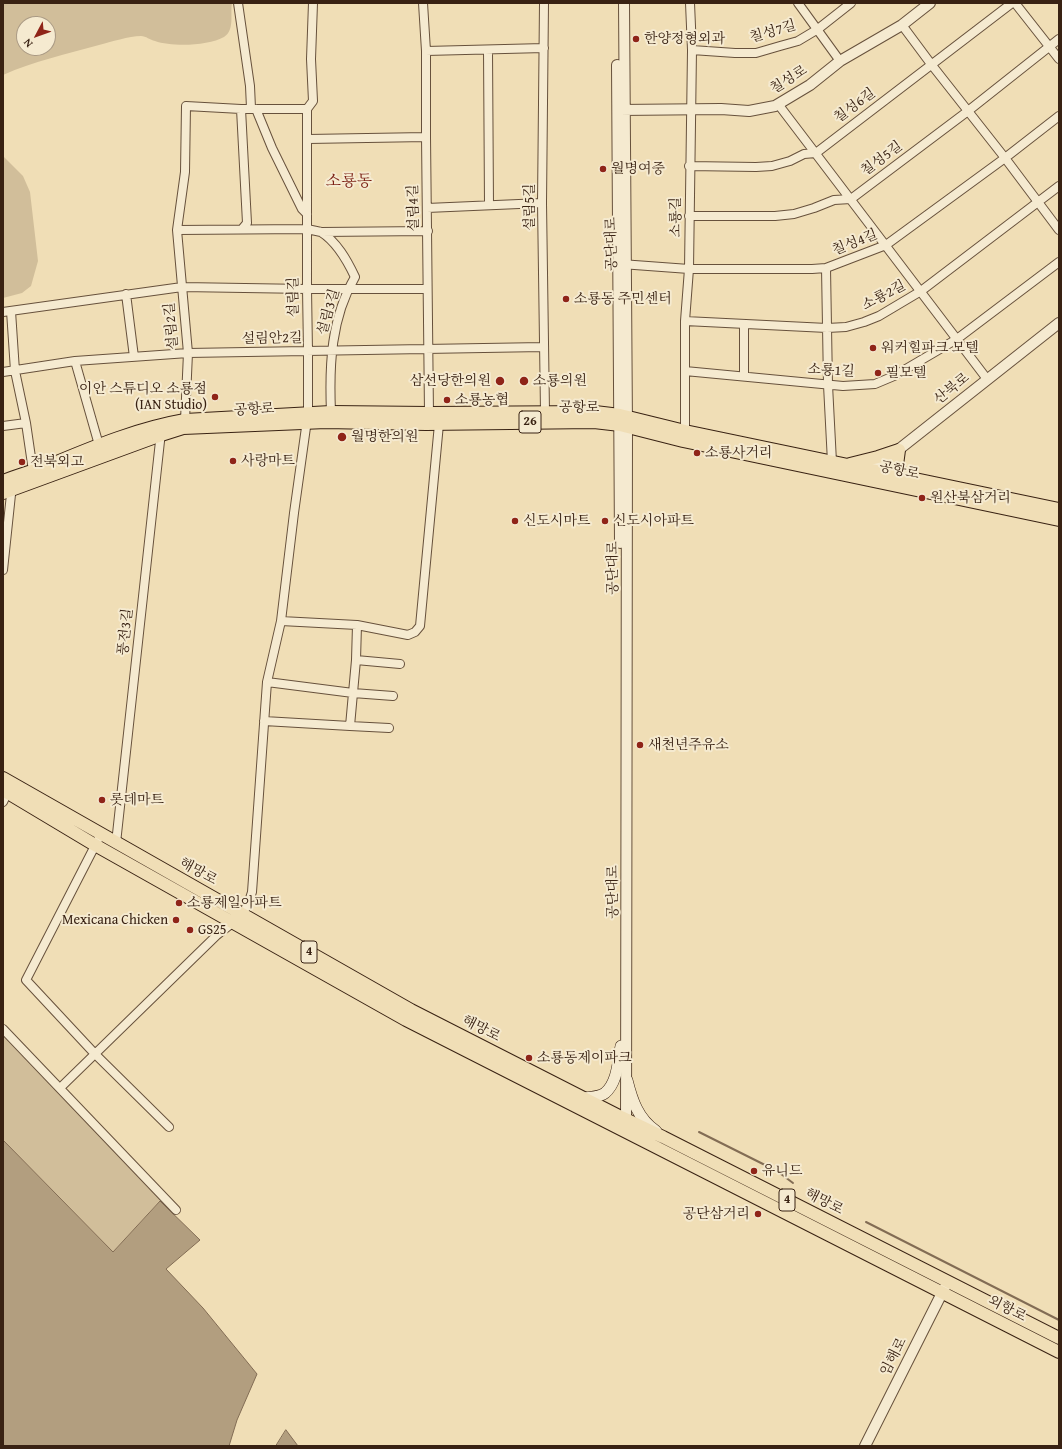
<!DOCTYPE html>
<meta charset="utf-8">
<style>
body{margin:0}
#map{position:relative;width:1062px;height:1449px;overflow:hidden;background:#f0deb6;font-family:"Gentium Book Plus",serif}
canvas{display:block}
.frame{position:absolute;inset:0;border:4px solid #392213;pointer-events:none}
.north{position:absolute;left:16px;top:16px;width:40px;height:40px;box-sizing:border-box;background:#f5ead0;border:1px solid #aa9a84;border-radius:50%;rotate:229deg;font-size:11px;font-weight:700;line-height:16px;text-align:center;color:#392213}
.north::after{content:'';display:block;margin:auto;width:14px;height:18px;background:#8f2418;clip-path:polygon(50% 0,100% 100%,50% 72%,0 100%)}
</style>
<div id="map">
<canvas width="1062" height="1449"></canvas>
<div class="frame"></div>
<div class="north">N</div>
</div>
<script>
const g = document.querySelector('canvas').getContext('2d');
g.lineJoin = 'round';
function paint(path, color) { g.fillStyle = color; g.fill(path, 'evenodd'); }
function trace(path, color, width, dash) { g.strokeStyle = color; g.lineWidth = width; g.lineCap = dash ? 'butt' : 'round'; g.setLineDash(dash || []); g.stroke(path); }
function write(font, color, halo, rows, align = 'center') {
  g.font = font + ' "Gentium Book Plus","Noto Serif KR",serif'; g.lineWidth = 4; g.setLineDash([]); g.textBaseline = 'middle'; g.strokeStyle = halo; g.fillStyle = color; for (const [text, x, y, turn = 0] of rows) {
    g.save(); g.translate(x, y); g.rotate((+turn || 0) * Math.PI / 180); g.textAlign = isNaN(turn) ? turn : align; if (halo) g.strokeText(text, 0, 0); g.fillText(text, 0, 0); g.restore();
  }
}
paint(new Path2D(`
 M3 3H232C230 14 235 30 224 37 208 46 172 47 155 41 150 40 146 36 141 36 129 36 111 42 99 45 67 54 34 61 3 75ZM24 24H48V48H24Z
 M3 156 23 176 30 192 38 261 31 286 22 293 3 298Z
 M3 1029 163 1197 113 1252 3 1140Z`), '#d1be9a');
const water = new Path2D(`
 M3 1140 113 1252 160 1201 200 1240 166 1269 203 1308 257 1374 237 1420 229 1446H3Z
 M286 1430 298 1446H276Z`);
paint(water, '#b29e7f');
trace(water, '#826c54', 1);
trace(new Path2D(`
 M699 1132 777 1171 793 1183
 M866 1222 1059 1320`), '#826c54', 2);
const minor = new Path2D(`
 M238 3 250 86 251 108
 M423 3 426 51V137L429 413
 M544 3 542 203 545 412
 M798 3 840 61
 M1015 3 1059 59
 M902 25 931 64 1005 158 1059 230
 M488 50 489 205
 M692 50 735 53H756L780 46 798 41 818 29 851 3
 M426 51 544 48
 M778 104 987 379
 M241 109 247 223 242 229
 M256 109 272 148 302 209 307 214
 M308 139 426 137
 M689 166 756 167 772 166 790 161 804 154 816 153 1012 3
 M427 208 542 203
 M689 216H775L794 214 814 208 834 200 851 199 968 111 1059 39
 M177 230 307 229 321 232 428 231
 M321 232C337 242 347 260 355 277 331 318 329 365 331 412
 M621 264 689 269H812L826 268 886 245 1005 158 1059 116
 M826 268 828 385 832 462
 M126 294 134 357
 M11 311 15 371 26 423 33 471
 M3 312 182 287 307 289H427
 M685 321 827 328 846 327 864 322 879 316 921 291 1059 186
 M75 361 99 445
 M685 371 843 386 875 384 894 376 957 339 1059 262
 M3 372 75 361 188 353 543 347
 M744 376V324
 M185 420 188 353 177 230 185 172 186 106 241 109H307
 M3 426 26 423
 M685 431V321L689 269 692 50 690 3
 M3 570 12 485
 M281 621 357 625 408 635 415 632 420 626 439 424
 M357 625 356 660 400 664
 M356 660 350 726 389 728
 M267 682 353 693 393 696
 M264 721 350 726
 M3 802 9 789
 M101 834 26 980 95 1054 169 1127
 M116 843 161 432
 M3 1029 176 1210
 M60 1088 217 935C237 919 245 917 252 892L267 682 281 621 294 513 308 413V351L307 289V109L313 101 311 59 313 3`);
const tertiary = new Path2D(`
 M624 3 627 427 626 1126
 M617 65 620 543
 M619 110 721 109 749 111 775 106 810 85 840 61 902 25 930 3
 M869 473 1059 323
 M865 1446 945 1287`);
const secondary = new Path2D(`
 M627 1080C632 1100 638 1119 656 1131
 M584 1098C591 1097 600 1097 605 1093 618 1082 618 1060 621 1046`);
const primary = new Path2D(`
 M899 450 897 465 904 477
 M850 464 878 457 899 450
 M3 481C19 475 36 470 52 464 95 446 139 428 185 420L331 412 429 413 595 412 620 415 685 431 1059 509
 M3 493 161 435 183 428 326 422 426 424 594 422 620 425 683 441 1059 520
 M3 778 411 1010 621 1117 663 1137 1059 1338
 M3 790 95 845 406 1020 1059 1352`);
trace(minor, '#67513c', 10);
trace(tertiary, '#67513c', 12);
trace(secondary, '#392213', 12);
trace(primary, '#392213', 14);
trace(minor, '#f5ead0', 8);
trace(tertiary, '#f5ead0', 10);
trace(secondary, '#f5ead0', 11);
trace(primary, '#f0deb6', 12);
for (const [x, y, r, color] of [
 [636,39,4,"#8f2418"],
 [603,169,4,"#8f2418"],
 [566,299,4,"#8f2418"],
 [873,348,4,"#8f2418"],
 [878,373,4,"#8f2418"],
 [500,381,5,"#8f2418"],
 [524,381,5,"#8f2418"],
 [215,397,4,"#8f2418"],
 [447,400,4,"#8f2418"],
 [342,437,5,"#8f2418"],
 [697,453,4,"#8f2418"],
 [233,461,4,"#8f2418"],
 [22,462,4,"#8f2418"],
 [922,498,4,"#8f2418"],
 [515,521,4,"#8f2418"],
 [605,521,4,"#8f2418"],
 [640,745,4,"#8f2418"],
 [102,800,4,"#8f2418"],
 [179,903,4,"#8f2418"],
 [176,920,4,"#8f2418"],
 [190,930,4,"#8f2418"],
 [529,1058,4,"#8f2418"],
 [754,1171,4,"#8f2418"],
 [758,1214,4,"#8f2418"]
]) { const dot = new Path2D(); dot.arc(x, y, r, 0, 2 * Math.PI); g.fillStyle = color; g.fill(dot); trace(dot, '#f5ead0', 1.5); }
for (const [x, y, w] of [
 [530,422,22],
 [309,952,16],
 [787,1200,16]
]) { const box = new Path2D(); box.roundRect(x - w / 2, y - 11, w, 22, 3); g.fillStyle = '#f5ead0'; g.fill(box); trace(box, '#392213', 1); }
write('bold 13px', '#392213', null, [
 ["26",530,422],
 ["4",309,952],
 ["4",787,1200]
]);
write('14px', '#392213', '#f5ead0', [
 ["칠성7길",773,32,-16],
 ["칠성로",789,80,-32],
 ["칠성6길",855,106,-37],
 ["칠성5길",882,159,-37],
 ["설림5길",530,207,-90],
 ["설림4길",414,208,-91],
 ["소룡길",676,217,-90],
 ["칠성4길",855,243,-22],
 ["공단대로",612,244,-91],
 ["소룡2길",884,296,-28],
 ["설림길",294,297,-91],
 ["설림3길",329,312,-74],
 ["설림2길",172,326,-95],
 ["설림안2길",272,339,-1],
 ["소룡1길",831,371,3],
 ["산북로",952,389,-39],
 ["공항로",579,408,1],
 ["공항로",254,410,-3],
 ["공항로",899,471,12],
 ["공단대로",613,568,-90],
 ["풍전3길",126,632,-84],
 ["해망로",198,872,29],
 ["공단대로",613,892,-90],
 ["해망로",481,1029,27],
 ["해망로",824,1202,27],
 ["외항로",1007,1309,27],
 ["임해로",894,1357,-63]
]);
write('14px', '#392213', '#f5ead0', [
 ["한양정형외과",644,39],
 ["월명여중",611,169],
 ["소룡동 주민센터",574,299],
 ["워커힐파크 모텔",881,348],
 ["필모텔",886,373],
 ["삼선당한의원",491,381,"right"],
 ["소룡의원",533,381],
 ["이안 스튜디오 소룡점",207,389,"right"],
 ["(IAN Studio)",207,405,"right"],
 ["소룡농협",455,400],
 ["월명한의원",351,437],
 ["소룡사거리",705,453],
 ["사랑마트",241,461],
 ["전북외고",30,462],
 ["원산북삼거리",930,498],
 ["신도시마트",523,521],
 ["신도시아파트",613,521],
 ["새천년주유소",648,745],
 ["롯데마트",110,800],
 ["소룡제일아파트",187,903],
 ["Mexicana Chicken",168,920,"right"],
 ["GS25",198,930],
 ["소룡동제이파크",537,1058],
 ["유니드",762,1171],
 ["공단삼거리",750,1214,"right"]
], 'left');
write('16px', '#7a1f14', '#f5ead0', [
 ["소룡동",349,182]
]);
</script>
